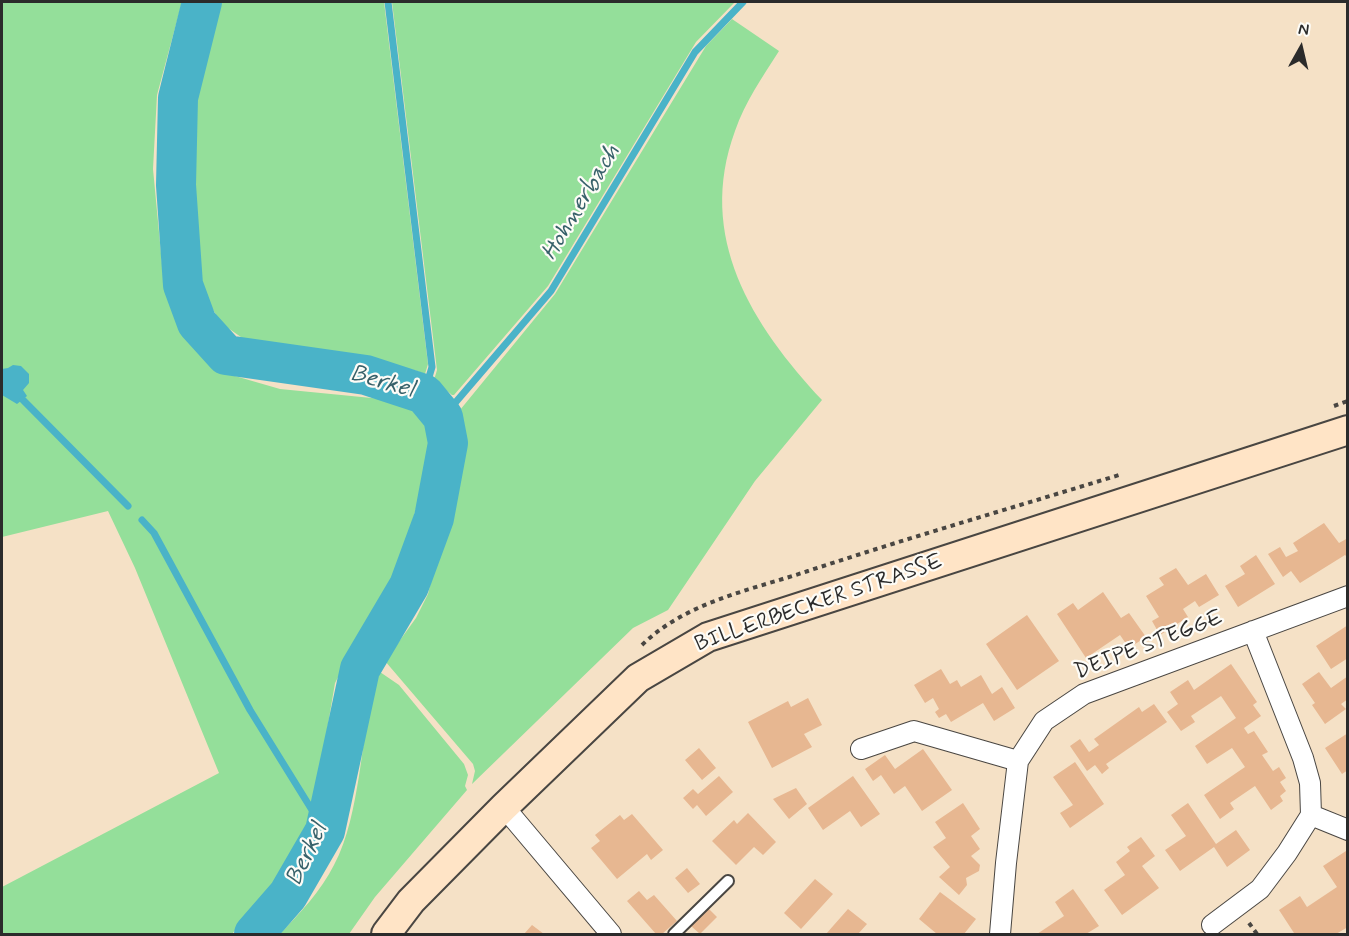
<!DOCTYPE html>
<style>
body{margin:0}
#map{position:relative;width:1349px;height:936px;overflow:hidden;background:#f5e1c6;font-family:Mynerve,sans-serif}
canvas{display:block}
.frame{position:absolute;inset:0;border:3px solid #2b2b2b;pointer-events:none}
.north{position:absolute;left:1271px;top:18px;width:60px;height:60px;-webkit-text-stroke:4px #fdfcf7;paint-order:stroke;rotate:8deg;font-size:16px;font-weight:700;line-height:24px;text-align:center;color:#2b2b2b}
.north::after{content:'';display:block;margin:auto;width:21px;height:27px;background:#2b2b2b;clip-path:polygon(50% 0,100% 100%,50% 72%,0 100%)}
</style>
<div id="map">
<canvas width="1349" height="936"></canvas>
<div class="frame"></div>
<div class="north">N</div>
</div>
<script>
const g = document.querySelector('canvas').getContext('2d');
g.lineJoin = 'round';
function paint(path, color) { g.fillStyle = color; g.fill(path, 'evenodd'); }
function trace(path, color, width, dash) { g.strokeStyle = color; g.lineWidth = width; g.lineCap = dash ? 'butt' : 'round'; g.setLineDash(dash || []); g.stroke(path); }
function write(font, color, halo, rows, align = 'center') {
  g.font = font + ' Mynerve,sans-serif'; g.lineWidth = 4.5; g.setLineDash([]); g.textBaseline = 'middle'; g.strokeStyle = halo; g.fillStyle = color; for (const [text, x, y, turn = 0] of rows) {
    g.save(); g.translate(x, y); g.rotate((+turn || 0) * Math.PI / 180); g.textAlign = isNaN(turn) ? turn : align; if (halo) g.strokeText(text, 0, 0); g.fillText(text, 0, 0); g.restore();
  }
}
paint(new Path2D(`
 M2 2H182L157 95 153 169 164 285 180 329 201 356 215 368 235 376 280 389 392 400 413 407 428 419 434 441 403 557 377 616 352 650 335 683 319 777 307 829 290 866 232 934H2V887L219 773 135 568 108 511 2 537Z
 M219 2H384L428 364 425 374 414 370 277 350 248 342 221 323 206 298 199 270 190 134 200 81Z
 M392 2H735L696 42 548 286 454 395H452L434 380 437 370Z
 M732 19 779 51C763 76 745 102 735 131 696 237 752 325 822 400L755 481 668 610 633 628 472 784 475 771 473 764 385 661 416 618 428 594 455 482 461 446 460 410 555 294 706 46Z
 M380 672 399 685 464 764 468 775 465 786 467 790 375 897 349 934H280C300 913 321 891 334 865 348 839 354 806 359 776 365 741 366 705 380 672Z`), '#94df9a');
paint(new Path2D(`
 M13 365 21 366 29 374V383L23 390 27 396 17 404 2 395V369L8 368Z`), '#4ab3c8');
trace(new Path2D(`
 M388 2 432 367 424 394
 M23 400 128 506
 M443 417 551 291 695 52 743 2
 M142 520 154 533 250 710 325 831`), '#4ab3c8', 7);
trace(new Path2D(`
 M202 2 178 98 176 185 183 285 197 323 226 355 366 375 424 394 443 417 448 443 434 518 409 586 360 669 325 831 288 895 254 934`), '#4ab3c8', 40);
paint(new Path2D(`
 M1324 523 1339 543 1348 538V558L1345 555 1300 583 1291 571 1283 577 1268 554 1280 547 1286 557 1298 551 1293 543Z
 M1256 555 1275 584 1238 607 1225 586 1245 574 1240 566Z
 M1176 568 1188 585 1206 574 1219 595 1199 607 1195 601 1183 609 1188 617 1160 635 1152 621 1159 617 1146 596 1164 585 1159 578Z
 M1103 592 1121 618 1129 613 1146 637 1129 648 1120 635 1086 658 1057 614 1073 603 1078 610Z
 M1027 615 1059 661 1017 690 986 644Z
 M1348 625V658L1331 669 1316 646Z
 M1231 664 1257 702 1253 705 1261 716 1244 728 1248 734 1254 731 1268 752 1262 755 1273 771 1279 767 1286 778 1280 782 1286 791 1280 796 1283 801 1271 810 1255 786 1230 803 1234 809 1220 819 1204 795 1245 767 1232 748 1207 764 1195 746 1236 718 1221 696 1191 716 1195 722 1181 731 1167 712 1178 704 1170 692 1188 680 1194 690Z
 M941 669 950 684 957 680 961 687 981 675 992 694 1002 687 1015 708 994 721 983 703 951 722 946 714 939 718 935 712 939 709 933 698 925 703 914 685Z
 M1319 672 1331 688 1348 676V699L1341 704 1346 709 1325 724 1312 705 1315 703 1302 684Z
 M808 698 822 725 804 734 812 747 772 768 748 722 788 701 791 707Z
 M1154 704 1167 722 1106 764 1109 768 1102 774 1095 765 1087 771 1070 746 1080 739 1089 752 1099 745 1094 739 1139 707 1142 712Z
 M1348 733V770L1342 774 1325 748Z
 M699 748 716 768 702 780 685 760Z
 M923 749 952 790 922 811 905 786 894 794 881 775 873 781 865 769 885 755 895 769Z
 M1075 762 1104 804 1070 828 1060 813 1073 805 1053 777Z
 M719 776 733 792 706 816 697 805 693 809 683 798 693 789 698 794Z
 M853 776 880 814 861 827 850 811 823 830 808 808Z
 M796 788 807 804 789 819 773 799Z
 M963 803 980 829 971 836 980 849 971 856 980 865 979 871 966 878 967 885 959 895 939 877 950 867 933 847 946 838 935 822Z
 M1188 803 1216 844 1236 830 1250 850 1227 867 1214 847 1180 871 1165 850 1186 836 1171 815Z
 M748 813 776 842 763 855 754 847 736 865 712 841 734 820 737 824Z
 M632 814 663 850 651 860 647 854 617 879 591 848 600 841 595 835 620 815 624 820Z
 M1141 837 1155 856 1142 866 1159 888 1122 915 1104 890 1125 875 1116 862 1130 851 1127 847Z
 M1346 851 1348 854V927L1336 934H1291L1294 933 1279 910 1300 896 1307 907 1337 887 1323 866Z
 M687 868 700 884 688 893 675 878Z
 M815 879 833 894 801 929 784 913Z
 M1073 889 1099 926 1086 934H1037L1064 916 1055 902Z
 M639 891 647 900 654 895 677 921 662 934H656L627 901Z
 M940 892 976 919 964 934H937L919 919Z
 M708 908 717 917 700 934 691 926Z
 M848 909 867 924 858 934H826Z
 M532 925 544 934H524Z`), '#e7b791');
const lane = new Path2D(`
 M674 934 728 881`);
const street = new Path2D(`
 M861 749 914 731 1018 761
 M504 807 611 934
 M1311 815 1348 830
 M1212 925 1260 889 1287 853 1311 815 1310 783 1303 758 1253 631
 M1000 934 1006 863 1018 761 1044 721 1084 694 1348 596`);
const secondary = new Path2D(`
 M386 934 411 901 504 807 638 678 708 637 1348 430`);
trace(lane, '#494642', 14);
trace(street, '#494642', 22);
trace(secondary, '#494642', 32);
trace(new Path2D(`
 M1334 406 1348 401
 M642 645C686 602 751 590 808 571 911 537 1015 507 1119 475
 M1249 923 1257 934`), '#494642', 4, [4.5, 4.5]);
trace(lane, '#fff', 10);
trace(street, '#fff', 20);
trace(secondary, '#ffe4c6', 28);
write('22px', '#2b2b2b', '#fdfcf7', [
 ["BILLERBECKER STRASSE",819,604,-19],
 ["DEIPE STEGGE",1149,646,-21]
]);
write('italic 24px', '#37616a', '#fdfcf7', [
 ["Hohnerbach",582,203,-59],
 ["Berkel",382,383,16],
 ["Berkel",308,855,-64]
]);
</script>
